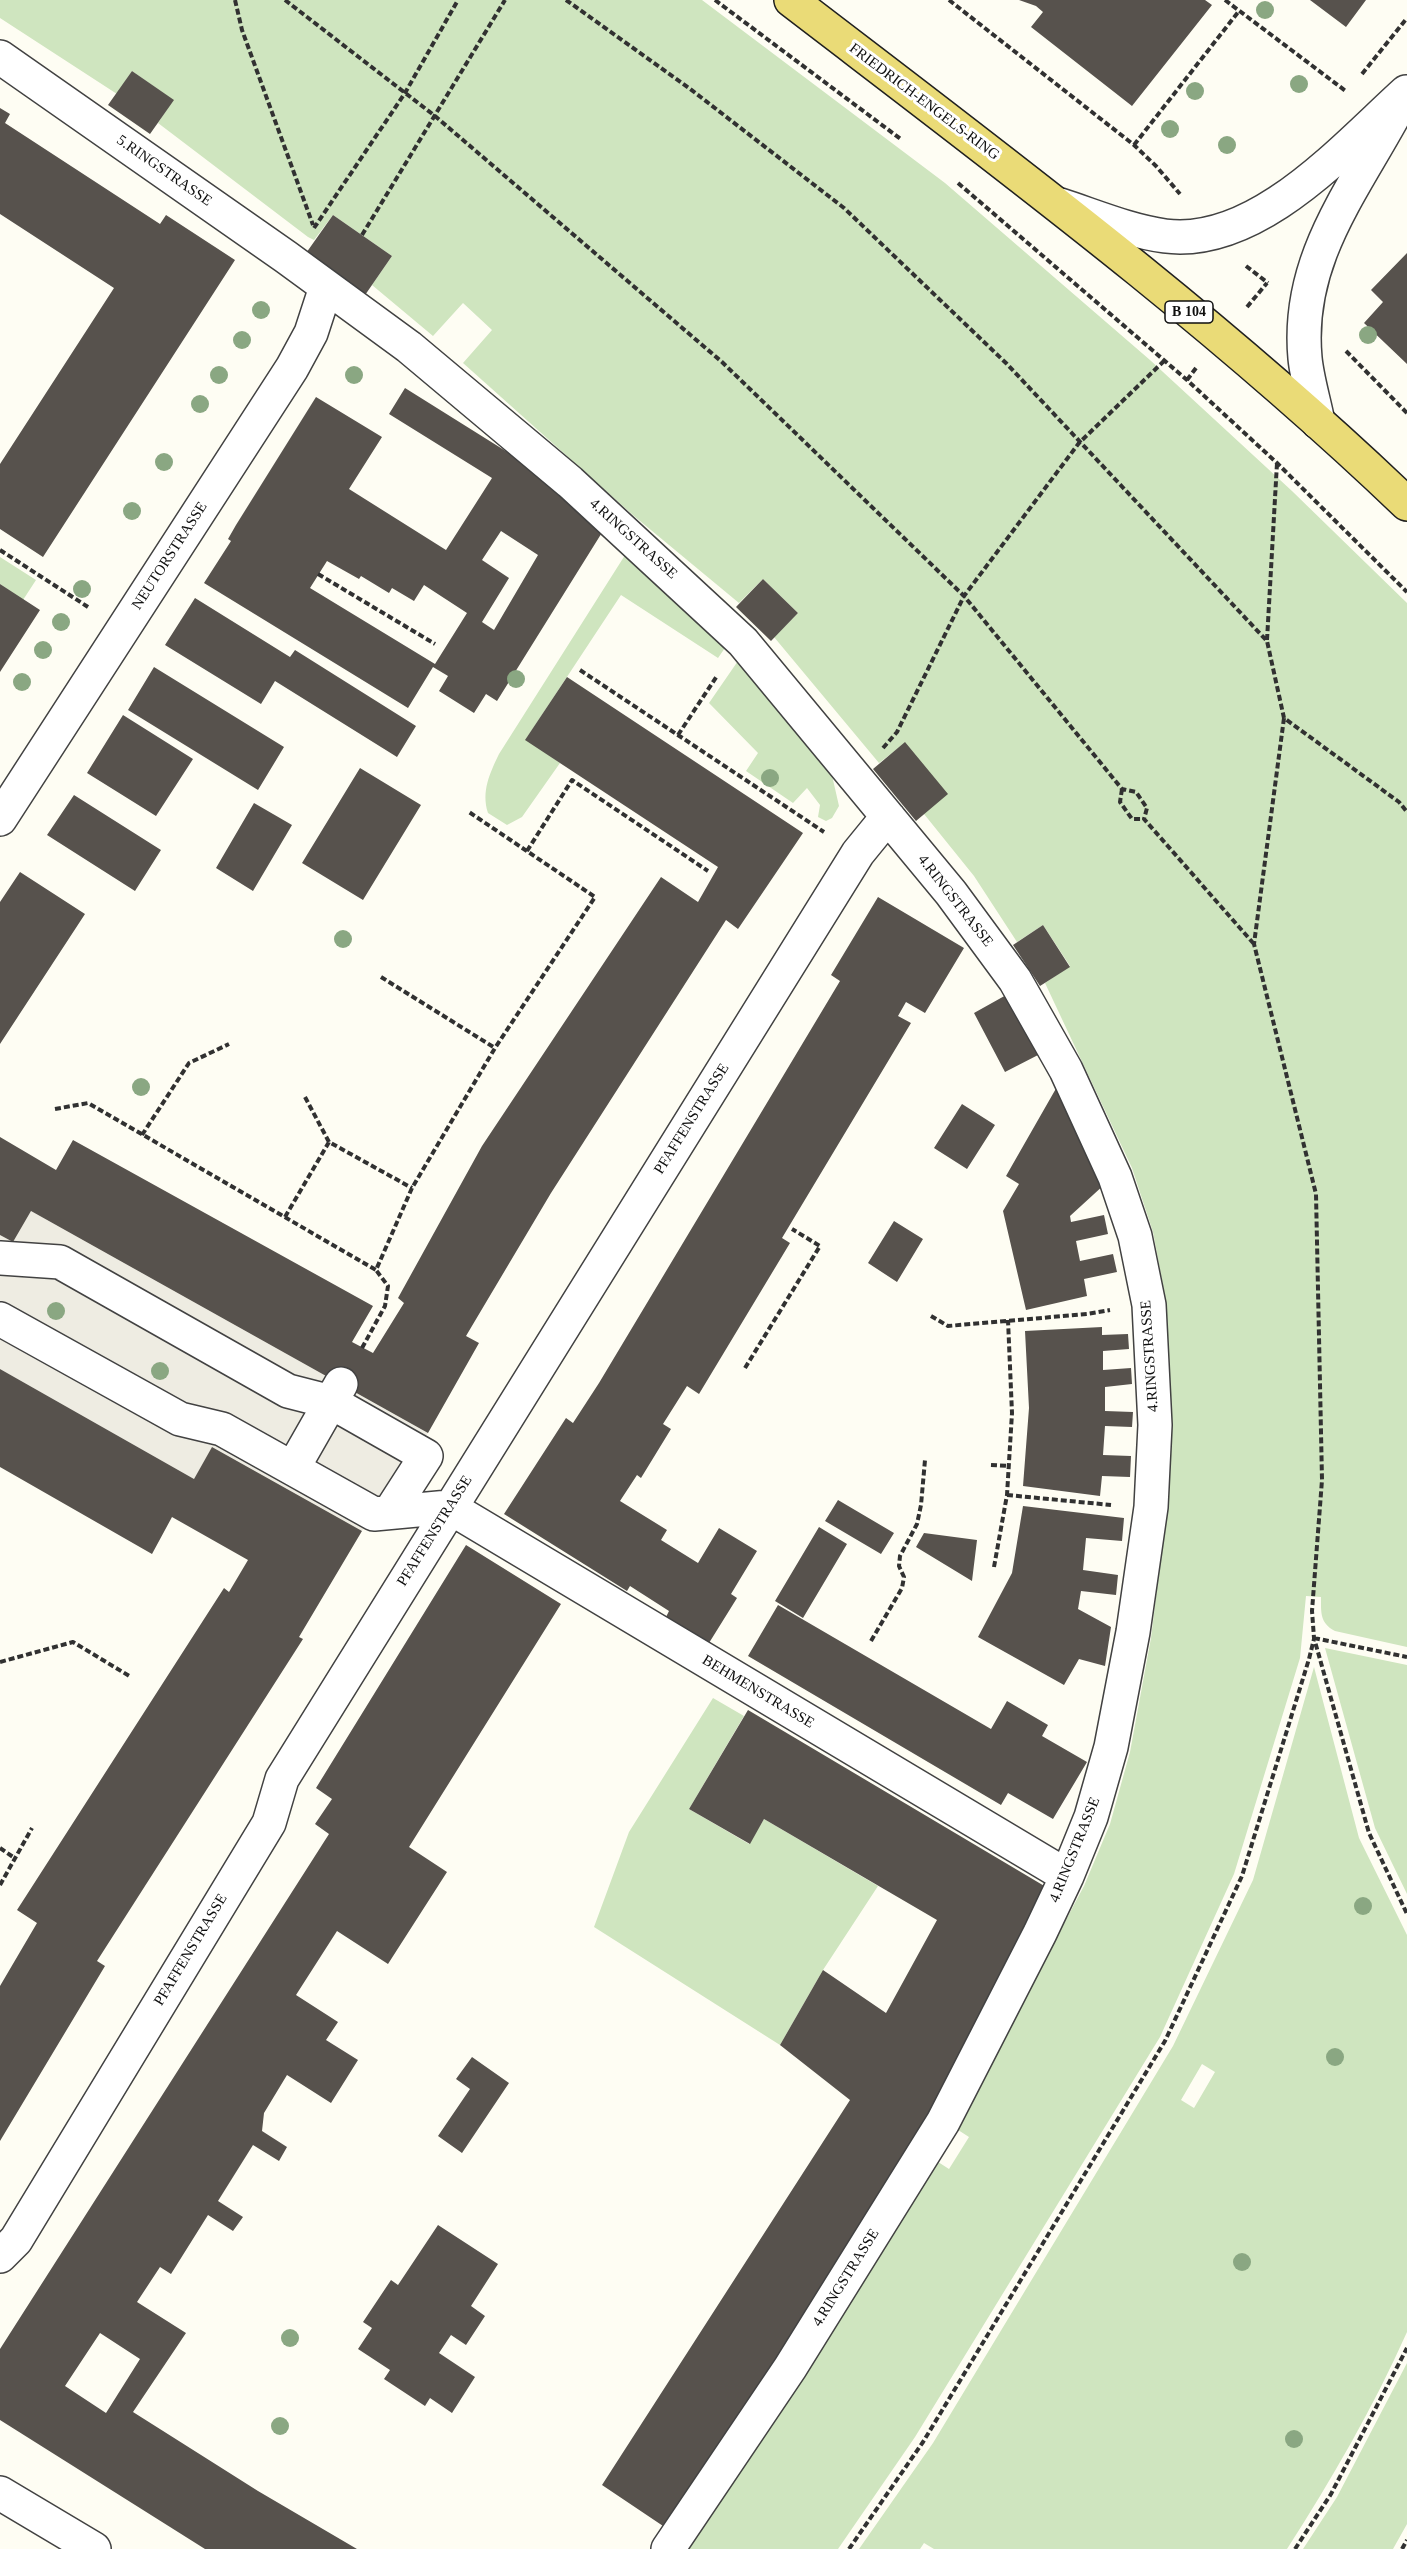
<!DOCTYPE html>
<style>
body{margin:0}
canvas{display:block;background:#fefdf3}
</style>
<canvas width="1407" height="2549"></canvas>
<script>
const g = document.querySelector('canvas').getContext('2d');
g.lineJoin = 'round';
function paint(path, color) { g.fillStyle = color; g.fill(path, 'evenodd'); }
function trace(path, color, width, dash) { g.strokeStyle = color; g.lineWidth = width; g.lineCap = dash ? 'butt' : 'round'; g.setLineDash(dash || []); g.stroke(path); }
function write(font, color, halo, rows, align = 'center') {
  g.font = font + ' Georgia,serif'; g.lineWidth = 6; g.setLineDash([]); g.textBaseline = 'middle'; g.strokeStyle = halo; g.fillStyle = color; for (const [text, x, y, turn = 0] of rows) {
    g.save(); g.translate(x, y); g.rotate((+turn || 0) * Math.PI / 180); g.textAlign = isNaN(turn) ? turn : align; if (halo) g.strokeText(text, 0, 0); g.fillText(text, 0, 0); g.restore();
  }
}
paint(new Path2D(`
 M0 0H702L945 183 1150 360 1292 491 1407 603V1647L1335 1631C1320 1623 1321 1613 1321 1597L1306 1596 1300 1658 1234 1874 1160 2037 915 2437 838 2549H685L935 2160 949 2169 969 2137 955 2128 1084 1886 1110 1824 1130 1752 1151 1638 1167 1507 1170 1424 1166 1302 1153 1232 1132 1168 1045 983 1070 966 1043 925 1017 942 974 876 924 814 905 743 879 763 774 637 798 613 763 579 739 603 634 516 463 363 492 330 463 303 433 336 372 285 392 256 333 215 314 240 308 237 158 123 173 100 132 71 117 94 0 18Z
 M627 552 727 645 718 658 621 595 526 739 560 763 522 817 507 825 488 813C481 791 490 773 499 754Z
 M0 557 36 580 23 600 0 584Z
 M740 658 831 771 839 806 832 818 826 821 818 817 820 805 807 788 793 803 746 771 758 753 709 703Z
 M1325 1648 1407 1665V1894L1375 1828Z
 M1314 1667 1359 1838 1407 1935V2332C1373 2408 1332 2479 1287 2549H934L924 2543 920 2549H859L933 2443 1173 2046 1253 1880ZM1202 2064 1215 2072 1194 2108 1181 2100Z
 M713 1698 744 1716 689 1809 749 1844 764 1819 878 1886 823 1970 780 2045 594 1927 629 1832Z
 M1407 2363V2524L1393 2549H1303L1337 2497Z`), '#cfe5bf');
paint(new Path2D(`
 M31 1211 428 1433 362 1531 212 1447 194 1479 0 1369V1235L13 1242Z`), '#eeece2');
paint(new Path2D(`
 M1019 0H1205L1212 5 1132 106 1031 27 1043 12 1036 6Z
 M1310 0H1366L1346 27Z
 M132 71 174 100 150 134 108 105Z
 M0 108 10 114 5 123 160 224 166 215 235 260 43 557 0 529V464L114 288 0 214Z
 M333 215 392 256 363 298 304 256Z
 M1407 253V364L1364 323 1383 302 1371 290Z
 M405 388 544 475 541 480 603 531 497 701 486 694 474 713 439 691 448 676 433 667 408 708 204 583 231 541 228 539 236 525 316 397 382 437 349 489 446 550 492 478 389 414ZM501 531 538 555 494 630 482 622 509 578 482 560ZM327 561 359 579 361 576 389 593 392 588 414 601 424 585 467 613 435 664 310 588Z
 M763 579 798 613 771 641 736 607Z
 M0 584 40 610 0 672Z
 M195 598 290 657 295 650 416 726 397 757 275 681 261 704 165 645Z
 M154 667 284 747 258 790 128 710Z
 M567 677 803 833 738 929 726 920 551 1193 466 1336 479 1343 428 1433 31 1211 13 1242 0 1235V1137L56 1170 73 1140 373 1306 352 1342 373 1353 404 1303 398 1298 482 1146 661 877 698 902 718 867 525 740Z
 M123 715 193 759 156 816 87 773Z
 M905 742 948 794 916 821 873 769Z
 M360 768 421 805 363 900 302 863Z
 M74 795 161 850 135 891 47 835Z
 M254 803 292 825 253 891 216 868Z
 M20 872 85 914 0 1044V902Z
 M878 897 964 948 925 1013 906 1002 898 1016 911 1023 782 1238 790 1243 699 1394 687 1386 663 1424 671 1429 641 1478 637 1475 620 1501 667 1530 661 1540 698 1563 719 1528 757 1551 731 1594 737 1598 709 1643 666 1617 669 1611 630 1586 627 1591 504 1514 566 1418 573 1423 599 1383 840 981 831 975Z
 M1043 925 1070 967 1040 986 1013 945Z
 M1008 994 1040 1054 1005 1072 974 1013Z
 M1058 1085 1105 1184 1070 1216 1071 1222 1104 1215 1108 1234 1076 1241 1080 1261 1113 1254 1117 1272 1084 1279 1087 1296 1026 1310 1003 1211 1019 1184 1006 1176Z
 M962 1104 995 1125 967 1169 934 1148Z
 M894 1221 923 1239 897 1282 868 1263Z
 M1102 1327V1335L1128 1334 1129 1349 1103 1351V1370L1131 1368 1132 1384 1105 1387V1411L1133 1412 1132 1427 1105 1426 1103 1455 1131 1456 1130 1477 1102 1476 1100 1496 1023 1486 1029 1408 1025 1331Z
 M0 1369 194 1479 212 1447 362 1531 299 1637 303 1639 97 1961 105 1966 0 2141V1986L37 1923 17 1910 224 1588 229 1592 248 1560 172 1517 152 1554 0 1467Z
 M838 1500 894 1533 881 1554 825 1521Z
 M1023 1506 1124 1518 1122 1541 1086 1538 1083 1570 1118 1575 1116 1595 1081 1591 1078 1609 1111 1627 1105 1666 1079 1659 1064 1685 978 1637 1012 1573Z
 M819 1527 847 1544 803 1618 775 1601Z
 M924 1533 977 1540 972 1581 916 1547Z
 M466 1545 561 1604 409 1847 447 1872 388 1964 337 1931 296 1995 338 2022 326 2040 358 2060 331 2103 287 2075 264 2113 262 2131 287 2147 279 2161 253 2145 218 2201 243 2217 233 2231 208 2215 171 2274 160 2267 137 2302 186 2333 133 2412 258 2491 357 2549H205L0 2420V2349L329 1834 315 1824 332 1799 316 1788ZM100 2333 140 2359 106 2413 65 2386Z
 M778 1605 991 1729 1007 1701 1048 1725 1042 1736 1087 1762 1053 1819 1008 1793 1001 1805 748 1656Z
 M748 1710 1046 1887 918 2146 669 2530 602 2485 850 2100 780 2045 823 1970 886 2013 937 1920 764 1819 750 1844 689 1809Z
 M472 2057 509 2083 462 2153 438 2136 470 2089 456 2079Z
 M438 2225 498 2264 471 2306 485 2316 466 2345 451 2335 439 2353 475 2377 452 2413 430 2398 425 2406 384 2379 390 2370 358 2349 372 2328 363 2322 391 2280 398 2285Z`), '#57524d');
const street = new Path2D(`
 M0 57 286 257 409 347 570 482 743 642 951 893 1015 980 1066 1070 1115 1177 1135 1236 1149 1305 1155 1425 1151 1507 1133 1632 1111 1747 1091 1817 1067 1876 1040 1933 943 2122 790 2368 668 2549
 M1060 205C1094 216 1129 231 1165 236 1257 248 1344 148 1406 92
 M1318 422C1314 401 1307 379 1305 358 1296 261 1351 194 1395 113
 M0 819 292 368 311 333 326 287
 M0 1258 60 1262 288 1391 331 1402 426 1456 390 1512
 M0 1319 180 1419 222 1429 374 1514 449 1507 1067 1876
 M293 1468 341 1384
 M0 2256 16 2240 269 1823 282 1779 858 853 880 826 889 818
 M0 2493 94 2549`);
const primary = new Path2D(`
 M791 0C1001 161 1215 320 1407 504`);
trace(street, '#424242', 36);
trace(primary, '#202020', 36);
trace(new Path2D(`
 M235 0 242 30 313 225
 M285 0 435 116 722 362 964 596 1122 789 1136 792 1147 808 1144 819 1254 944
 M566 0 689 88 844 208 1007 364 1267 641 1284 718 1399 802 1407 812
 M715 0 902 140
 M949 0 1134 145 1156 166 1180 194
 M1225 0 1347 92
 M1362 74 1407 18
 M1134 145 1239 11
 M958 183 1187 380 1277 463 1407 592
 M314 228 405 93 458 0
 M362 235 505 0
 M1246 266 1268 283
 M1247 307 1267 283
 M1346 351 1407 413
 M1187 380 1196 368
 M0 550 88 607
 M318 574 435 644
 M1267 640 1277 463
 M580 670 824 832
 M1284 718 1254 944 1316 1194 1322 1480 1312 1611 1314 1638 1369 1833 1407 1914
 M678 735 717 676
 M883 748 897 732 964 596 1079 443 1165 360
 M1122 789 1120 802 1132 819H1144
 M527 851 572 780 708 871
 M381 977 495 1048
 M305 1097 329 1142 412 1188
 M55 1109 88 1103 376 1270 412 1188 495 1048 595 897 469 812
 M142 1135 189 1063 229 1044
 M285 1217 329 1142
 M931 1316 948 1326 1087 1314 1110 1310
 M362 1348 385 1306 388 1286 376 1270
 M745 1368 820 1246 792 1229
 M991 1465 1009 1466
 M1007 1495 1111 1505
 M994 1567 1007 1495 1012 1413 1008 1320
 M1314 1638 1407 1657
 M871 1641 902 1588 904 1577 899 1566 900 1556 917 1524 921 1505 925 1460
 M0 1662 73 1642 131 1677
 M0 1848 16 1859
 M0 1885 32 1828
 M849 2549 923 2442 1165 2041 1242 1876 1309 1659 1314 1639
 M1295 2549 1331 2494 1407 2348
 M1402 2549 1407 2540`), '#313131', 4, [6, 3]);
trace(street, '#fff', 33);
trace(primary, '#eadb77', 33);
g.fillStyle = '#8aa782';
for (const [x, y] of [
 [1265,10],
 [1299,84],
 [1195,91],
 [1170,129],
 [1227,145],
 [261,310],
 [1368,335],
 [242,340],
 [219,375],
 [354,375],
 [200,404],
 [164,462],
 [132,511],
 [82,589],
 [61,622],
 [43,650],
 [516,679],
 [22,682],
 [770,778],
 [343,939],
 [141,1087],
 [56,1311],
 [160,1371],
 [1363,1906],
 [1335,2057],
 [1242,2262],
 [290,2338],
 [280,2426],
 [1294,2439]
]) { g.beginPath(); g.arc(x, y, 9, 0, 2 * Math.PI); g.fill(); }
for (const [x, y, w] of [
 [1189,312,48]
]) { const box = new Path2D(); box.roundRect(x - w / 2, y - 11, w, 22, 4.5); g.fillStyle = '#fff'; g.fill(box); trace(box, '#0f0f0f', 1.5); }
write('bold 14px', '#0f0f0f', null, [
 ["B 104",1189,312]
]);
write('15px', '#0f0f0f', '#fff', [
 ["FRIEDRICH-ENGELS-RING",924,102,37],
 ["5.RINGSTRASSE",164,171,35],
 ["4.RINGSTRASSE",633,539,42],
 ["NEUTORSTRASSE",170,556,-57],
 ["4.RINGSTRASSE",955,901,52],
 ["PFAFFENSTRASSE",692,1119,-58],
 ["4.RINGSTRASSE",1150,1356,-94],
 ["PFAFFENSTRASSE",435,1531,-58],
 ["BEHMENSTRASSE",758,1692,31],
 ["4.RINGSTRASSE",1075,1850,-68],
 ["PFAFFENSTRASSE",191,1950,-59],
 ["4.RINGSTRASSE",846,2278,-58]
]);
</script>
